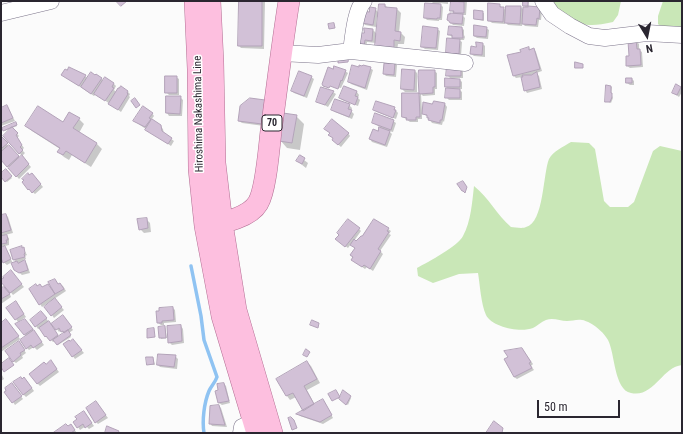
<!DOCTYPE html>
<style>
body{margin:0}
#map{position:relative;width:683px;height:434px;overflow:hidden;background:#fbfbfb;font-family:"Roboto Condensed",sans-serif}
canvas{display:block}
.frame{position:absolute;inset:0;border:2px solid #2a2630;pointer-events:none}
.north{position:absolute;left:627px;top:16px;width:40px;height:40px;-webkit-text-stroke:3px #fff;paint-order:stroke;rotate:170deg;font-size:11px;font-weight:700;line-height:16px;text-align:center;color:#2a2630}
.north::after{content:'';display:block;margin:auto;width:14px;height:18px;background:#2a2630;clip-path:polygon(50% 0,100% 100%,50% 72%,0 100%)}
.scale{position:absolute;left:537px;top:400px;width:83px;height:18px;box-sizing:border-box;border:2px solid #2a2630;border-top:0;padding-left:5px;font-size:12px;line-height:14px;white-space:nowrap;color:#2a2630;-webkit-text-stroke:3px #fff;paint-order:stroke}
</style>
<div id="map">
<canvas width="683" height="434"></canvas>
<div class="frame"></div>
<div class="north">N</div>
<div class="scale">50 m</div>
</div>
<script>
const g = document.querySelector('canvas').getContext('2d');
g.lineJoin = 'round';
function paint(path, color) { g.fillStyle = color; g.fill(path, 'evenodd'); }
function trace(path, color, width, dash) { g.strokeStyle = color; g.lineWidth = width; g.lineCap = dash ? 'butt' : 'round'; g.setLineDash(dash || []); g.stroke(path); }
function write(font, color, halo, rows, align = 'center') {
  g.font = font + ' "Roboto Condensed",sans-serif'; g.lineWidth = 3; g.setLineDash([]); g.textBaseline = 'middle'; g.strokeStyle = halo; g.fillStyle = color; for (const [text, x, y, turn = 0] of rows) {
    g.save(); g.translate(x, y); g.rotate((+turn || 0) * Math.PI / 180); g.textAlign = isNaN(turn) ? turn : align; if (halo) g.strokeText(text, 0, 0); g.fillText(text, 0, 0); g.restore();
  }
}
paint(new Path2D(`
 M550 1H621L618 15 613 22C593 26 585 28 567 16 561 11 555 7 550 1Z
 M663 1H682V34L664 30 658 24V16Z
 M571 142 589 143 595 149 604 201 610 207H628L634 202 653 151 660 146 682 151V365C662 367 654 398 631 393 614 390 615 353 608 340 604 333 597 327 590 323 588 322 584 320 582 320 577 319 572 321 567 321 560 321 553 317 546 320 541 322 537 326 533 328 520 333 492 327 486 315 481 304 480 285 478 273L459 274 433 283 418 276 417 268C428 262 458 246 463 236 471 221 472 203 474 186 489 198 497 215 511 227 515 227 522 229 526 227 544 223 543 173 549 159 553 151 563 147 571 142Z`), '#c9e7b7');
paint(new Path2D(`
 M240 1H265L264 49 241 48 239 46Z
 M431 1H467L466 15H462L465 18 464 26 453 25 451 23 454 13 451 10 452 2 448 1V4L439 3 443 7 442 20H439V21L427 20 425 18 434 4Z
 M524 1H529L528 8 542 11 541 20H539L538 27 525 26 522 23V26L508 25 505 22V24L492 23 489 20 499 5 507 11 521 7 524 10 526 8 524 5Z
 M385 5 388 8 397 9 401 13 399 33H401L405 37 404 44H398L397 51 376 43 367 42 366 48 362 47 364 34 373 30 377 34 379 17H377L376 27 365 25 363 23 375 9 379 13Z
 M475 11 484 13V21L475 19Z
 M462 28 464 30V35L465 37 464 40H459L462 42 461 56 450 55 447 53 453 37 449 35Z
 M486 28 489 30 488 39 477 38 474 36Z
 M437 29 440 31 438 50 425 49 422 47Z
 M636 41 639 44V50L642 52 643 67 630 68 627 66Z
 M483 44 485 46V57L474 56 471 54Z
 M529 48 531 50 534 49 536 52 542 71 536 73 539 76 542 89 527 93 525 90 522 77 516 78 514 76Z
 M395 63 397 65 396 77 386 76 384 74Z
 M360 68H370L373 70 367 90 351 84 349 81Z
 M461 69 463 72V78H455L454 79 460 80 462 82V89H459L462 92V100H449L446 97 449 89 446 87 451 79 447 75Z
 M345 71 348 73 341 88 325 85Z
 M415 71 417 73V92H405L402 89Z
 M420 71H434L437 73V89H435V95L423 96 421 94 422 111 433 105 434 102 445 104 447 107 444 122 443 121 442 125 432 123 428 117 422 113V119H418V122H410L403 117 419 94 420 96Z
 M97 75 104 81 105 79 114 84 116 86 114 90 116 92 127 91 130 94 129 96 130 97 121 112 96 94 94 96 65 77 85 76 88 78 96 77Z
 M176 77 179 79V95H169L166 92Z
 M311 77 314 79 307 98 294 93 292 91Z
 M632 79 634 81V85H630L627 83Z
 M607 86 612 87 611 94 613 98 611 103 606 101Z
 M344 87 357 92 359 95 358 98 360 100 358 106 342 100 340 97Z
 M681 88 682 92 679 97 673 93Z
 M333 92 336 94 328 107 317 101Z
 M180 97 183 100 182 116H169L167 113Z
 M265 101 264 126 242 123 239 121Z
 M349 105 352 108 351 111 354 114 352 119 335 112 332 110Z
 M7 106 15 121 1 126V109Z
 M394 108 398 113 396 119 377 112 375 109Z
 M152 113 154 116 151 120 160 126 163 129 164 134 174 141 171 146 134 121Z
 M296 116 304 124 300 150 287 148 280 140Z
 M79 119 84 124 79 133 97 144 102 149 91 167 72 155 69 160 64 157 59 152 60 149 32 131 27 126 63 123Z
 M393 121 396 123 393 132 389 131 392 134 387 147 372 142 370 139 378 132 380 127 373 123Z
 M16 124 17 126 5 131 4 130Z
 M12 128 19 136 17 138 24 148 22 150 25 153 22 156 4 136Z
 M348 133 350 136 341 147 333 140Z
 M1 138 20 158 22 157 31 167 19 179 1 158Z
 M300 157 308 163 306 168 297 161Z
 M6 171 12 178 7 182 1 176Z
 M32 174 43 187 35 194 29 189V176Z
 M6 215 8 217 13 233 5 235 9 238V245L1 247V217Z
 M146 219 150 223 151 232 144 233 140 229Z
 M359 229 361 231 354 241 356 243 388 229 391 231 389 234 391 235 380 251 383 254 373 271 367 267 365 269 355 262 351 255 355 248 351 244 348 248 339 241Z
 M4 247 14 265 16 262 14 260 23 248 27 255 25 256 26 259 23 260 27 264 30 273 22 275 15 269 12 262 7 265 1 260V249Z
 M13 274 24 287 13 295 8 289 11 297 1 304V289L6 287Z
 M55 280 59 285 60 284 63 286 66 291 54 299 64 310 54 318 52 315 51 301 42 307 40 304 43 288 48 285 52 289Z
 M18 305 26 317 18 322 8 308Z
 M173 308 175 310 176 322 164 323V325H161L158 323 160 312Z
 M44 315 59 337 64 334 61 330 59 332 57 329 65 319 73 330 69 333 71 337 58 345 55 341 53 342 49 338 48 339 40 328 38 329 36 326Z
 M9 323 20 339 1 352V324Z
 M28 323 44 345 37 350 34 347 29 350 27 348 26 336 25 335Z
 M181 326 183 329 184 343 172 345 169 342Z
 M165 327 167 338 161 339 159 328Z
 M75 343 84 353 75 359 64 344Z
 M21 345 26 353 22 356 23 358 16 363 13 361Z
 M522 349 533 364 531 366 534 370 517 379 514 377Z
 M175 356 178 359 177 369 160 367 158 365Z
 M147 358H153L155 365H148Z
 M307 362 311 366 320 383 307 390 315 405 323 400 325 403 333 418 323 424 300 416 298 414 304 411 296 397 290 400 287 396 277 379Z
 M53 364 59 372 40 386 37 383 46 365Z
 M1 373 4 379 1 381Z
 M23 380 27 381 34 391 26 397 23 394Z
 M224 384 226 386 230 403 222 405 219 403 216 392 220 391Z
 M14 387 23 399 15 405 13 402Z
 M344 392 351 398 348 405 340 398Z
 M96 402 108 418 98 424 96 422Z
 M219 406 221 408 227 427 212 426 210 423Z
 M84 412 94 426 89 429 86 426 80 430 78 427Z
 M71 425 77 433H55L68 427Z`), '#0003');
trace(new Path2D(`
 M191 266 201 316 204 340 217 377C215 383 211 386 209 391 204 403 202 421 204 433`), '#8fc3f2', 3.5);
const building = new Path2D(`
 M116 1H127L121 6Z
 M239 1H262V46H238Z
 M451 1 464 2V13H453L454 11H450Z
 M523 1H528V6H523Z
 M425 3 441 4 440 18H437V19L424 18Z
 M488 3 500 4V7H504L503 22 488 21Z
 M379 4H385V7L397 8 395 31 401 32 400 41 394 40V48L375 46Z
 M506 6H521L520 24 505 23Z
 M528 6 540 7 539 19 537 18 536 25 522 24 523 7H528Z
 M370 7 376 8 373 25 362 23 363 11 369 12Z
 M474 10 483 11V20L474 19Z
 M450 13 463 14 462 24 450 23 449 21 447 20 448 14H450Z
 M334 23 335 28 329 29 328 24Z
 M474 25 487 27 486 37 474 36Z
 M423 26 438 28 436 48 421 47Z
 M449 26 462 27 463 38H452V35H448Z
 M364 28 373 29 372 41 365 40 364 46 358 45 360 33H364Z
 M447 38 460 39 459 54 446 53Z
 M636 40 637 49H640L641 65 626 66V56H629L628 41Z
 M476 42 483 43 482 55 470 54 471 46 476 47Z
 M529 47V50L534 48 540 69 513 76 507 55 521 52 520 50Z
 M349 56 348 62 338 63V57Z
 M390 61 395 62 394 75 383 74 384 63H390Z
 M575 62 583 64V68H575Z
 M352 65 359 67V65L362 66 363 65 371 67 365 88 348 82Z
 M334 66 346 70 342 81 341 80 338 89 330 86 329 88 323 86 322 84 328 67 333 69Z
 M447 66 461 68V76H446Z
 M69 67 86 75 79 86 61 75 65 69 67 70Z
 M402 69 415 70 414 90 401 89Z
 M419 70H435V87H433V93L419 94 418 76Z
 M299 71 312 76 304 96 291 91Z
 M91 72 95 75 96 74 102 78 91 94 81 87Z
 M537 72 540 87 524 91 521 77H523L522 75H531Z
 M165 76H177V93H165Z
 M105 77 114 83 112 87 114 88 105 101 94 94Z
 M445 78 460 79V87H445Z
 M626 78H632V83H626Z
 M676 84 681 87 677 95 672 93Z
 M606 85 611 86V93H612V97L610 102H605Z
 M121 86 128 91 127 93 128 94 118 110 108 104 118 88H119Z
 M344 86 357 91 355 96 358 97 355 105 339 98Z
 M321 87 334 91 325 105 316 102Z
 M446 88 460 89V98H445Z
 M402 93H419L420 117H416V120H406L407 118 402 117Z
 M166 96H181L180 114 166 113Z
 M135 98 140 105 136 108 131 101Z
 M250 98 265 100 262 124 238 121 240 106Z
 M335 99 350 104 348 109 352 110 349 117 331 110Z
 M376 101 395 107 394 110H396L393 118 373 110Z
 M434 101 445 103 442 120H440V123L428 120 429 118H427V115L422 114 423 102 432 104Z
 M7 105 13 118 1 123V108Z
 M38 106 63 122 69 112 80 118 73 128 97 143 85 163 66 151 63 155 57 152 60 148 25 126Z
 M143 106 153 113 149 118 151 119 145 127 133 121Z
 M283 113 297 115 292 143 279 141Z
 M375 113 394 120 391 130 372 123Z
 M152 119 161 125 162 131 172 138 168 144 145 130Z
 M332 119 349 133 338 145 332 140 333 138 328 135 330 133 324 129Z
 M16 122 17 125 3 131 2 128Z
 M12 127 18 133 16 135 22 145 20 147 23 150 19 154 3 136Z
 M379 127 390 131 385 145 369 139 373 129 378 131Z
 M1 136 8 143 1 149Z
 M9 145 19 156 7 167 1 160V152Z
 M22 155 29 164 16 177 8 168Z
 M300 155 305 158 302 164 296 161Z
 M6 169 12 176 5 182 1 177V173Z
 M28 173 29 175 32 173 41 184 32 193 29 189 28 190 22 182 24 180 22 179Z
 M463 181 467 187 465 193 463 191H462L457 184Z
 M6 214 11 230 1 233V215Z
 M147 218 148 228 139 230 137 219Z
 M348 219 360 228 345 247 335 239 339 235 337 233Z
 M374 219 389 228 387 231 389 232 378 249 381 251 370 269 364 265 362 267 351 260 353 257 350 255 355 248 350 245 354 239 356 241 361 236H362Z
 M7 235 8 240H6L7 243 1 244V236Z
 M5 246 11 259 3 263 1 258V248Z
 M22 246V248L24 247 25 253 24 254 25 257 13 260 10 250Z
 M25 260 28 270 19 273 14 270 11 263 17 261 18 263Z
 M11 270 22 284 10 293 1 282V279L3 278H4L3 277Z
 M55 279 58 284 60 283 64 289 55 294 48 282Z
 M36 284 37 286 40 284 42 287 48 284 55 294 39 305 29 289Z
 M4 287 10 294 1 299V288Z
 M55 298 62 307 51 316 44 307Z
 M16 301 24 314 15 320 6 308Z
 M173 307 174 320 162 321V323H157L156 311H159V308Z
 M41 311 47 318 35 327 30 320Z
 M63 315 72 327 64 333 63 331 61 332 59 328 56 330 51 324Z
 M6 319 19 336 1 348V323Z
 M25 319 33 329 24 335 15 324Z
 M312 320 319 323 318 328 310 325Z
 M49 321 58 335 50 341 46 336 45 337 39 328Z
 M181 325 182 341 168 343 167 326Z
 M165 326 166 338H159L158 327Z
 M154 328 155 337 147 338V329Z
 M34 330 42 342 33 348 31 345 26 349 20 340Z
 M68 330 71 335 57 345 53 340Z
 M73 339 82 350 72 357 63 344 69 340 70 341Z
 M19 341 25 350 20 353 21 355 13 362 5 351Z
 M522 348 531 362 529 363 532 368 514 377 504 359 508 357 504 351Z
 M306 349 310 352 307 357 303 355Z
 M158 354 176 355 174 367 157 365Z
 M146 357H153L154 364 147 365Z
 M9 358 14 365 4 372 1 367V364Z
 M51 360 57 369 37 384 29 374 44 362 46 364Z
 M307 361 317 379 304 386 314 404 303 411 293 393 286 396 276 379Z
 M21 377 22 379 24 377 32 388 23 395 13 382Z
 M12 383 22 396 12 403 4 392 6 391 5 388Z
 M224 383 229 401 218 403 215 391 218 390 217 384Z
 M336 390 340 397 332 401 328 394Z
 M343 390 351 396 346 405 339 399Z
 M323 399 332 415 320 422 296 414Z
 M96 401 106 415 95 423 86 408Z
 M219 405 225 425 209 424 210 406Z
 M84 411 92 423 85 428 83 424 77 428 73 422 77 419 75 417Z
 M291 417 294 420 297 428 292 430 288 418Z
 M494 421 503 428 502 433H486Z
 M66 424 68 426 71 424 75 430 71 433H53Z
 M107 426 119 431 118 433H105Z`);
paint(building, '#d2c1d7');
trace(building, '#b3a3b9', 1);
const minor = new Path2D(`
 M543 1 552 14 570 26 589 36 605 38 647 33 682 35
 M1 13 51 1
 M351 51C353 38 355 10 364 1
 M281 53 318 55 351 51 465 63
 M241 433 242 427 253 422`);
const major = new Path2D(`
 M195 1 198 69 199 169 205 226 222 316 257 433
 M210 1 213 62 215 163 222 223 236 310 272 433
 M209 225C224 223 250 217 258 203 266 190 269 148 271 131 277 88 282 44 289 1`);
trace(minor, '#7d758b', 17);
trace(major, '#b26e93', 22);
trace(minor, '#fff', 16);
trace(major, '#fdbfdf', 21);
for (const [x, y, w] of [
 [272,123,20]
]) { const box = new Path2D(); box.roundRect(x - w / 2, y - 8, w, 16, 3); g.fillStyle = '#fff'; g.fill(box); trace(box, '#2a2630', 1); }
write('bold 10px', '#2a2630', null, [
 ["70",272,123]
]);
write('11px', '#2a2630', '#fff', [
 ["Hiroshima Nakashima Line",199,114,-91]
]);
</script>
